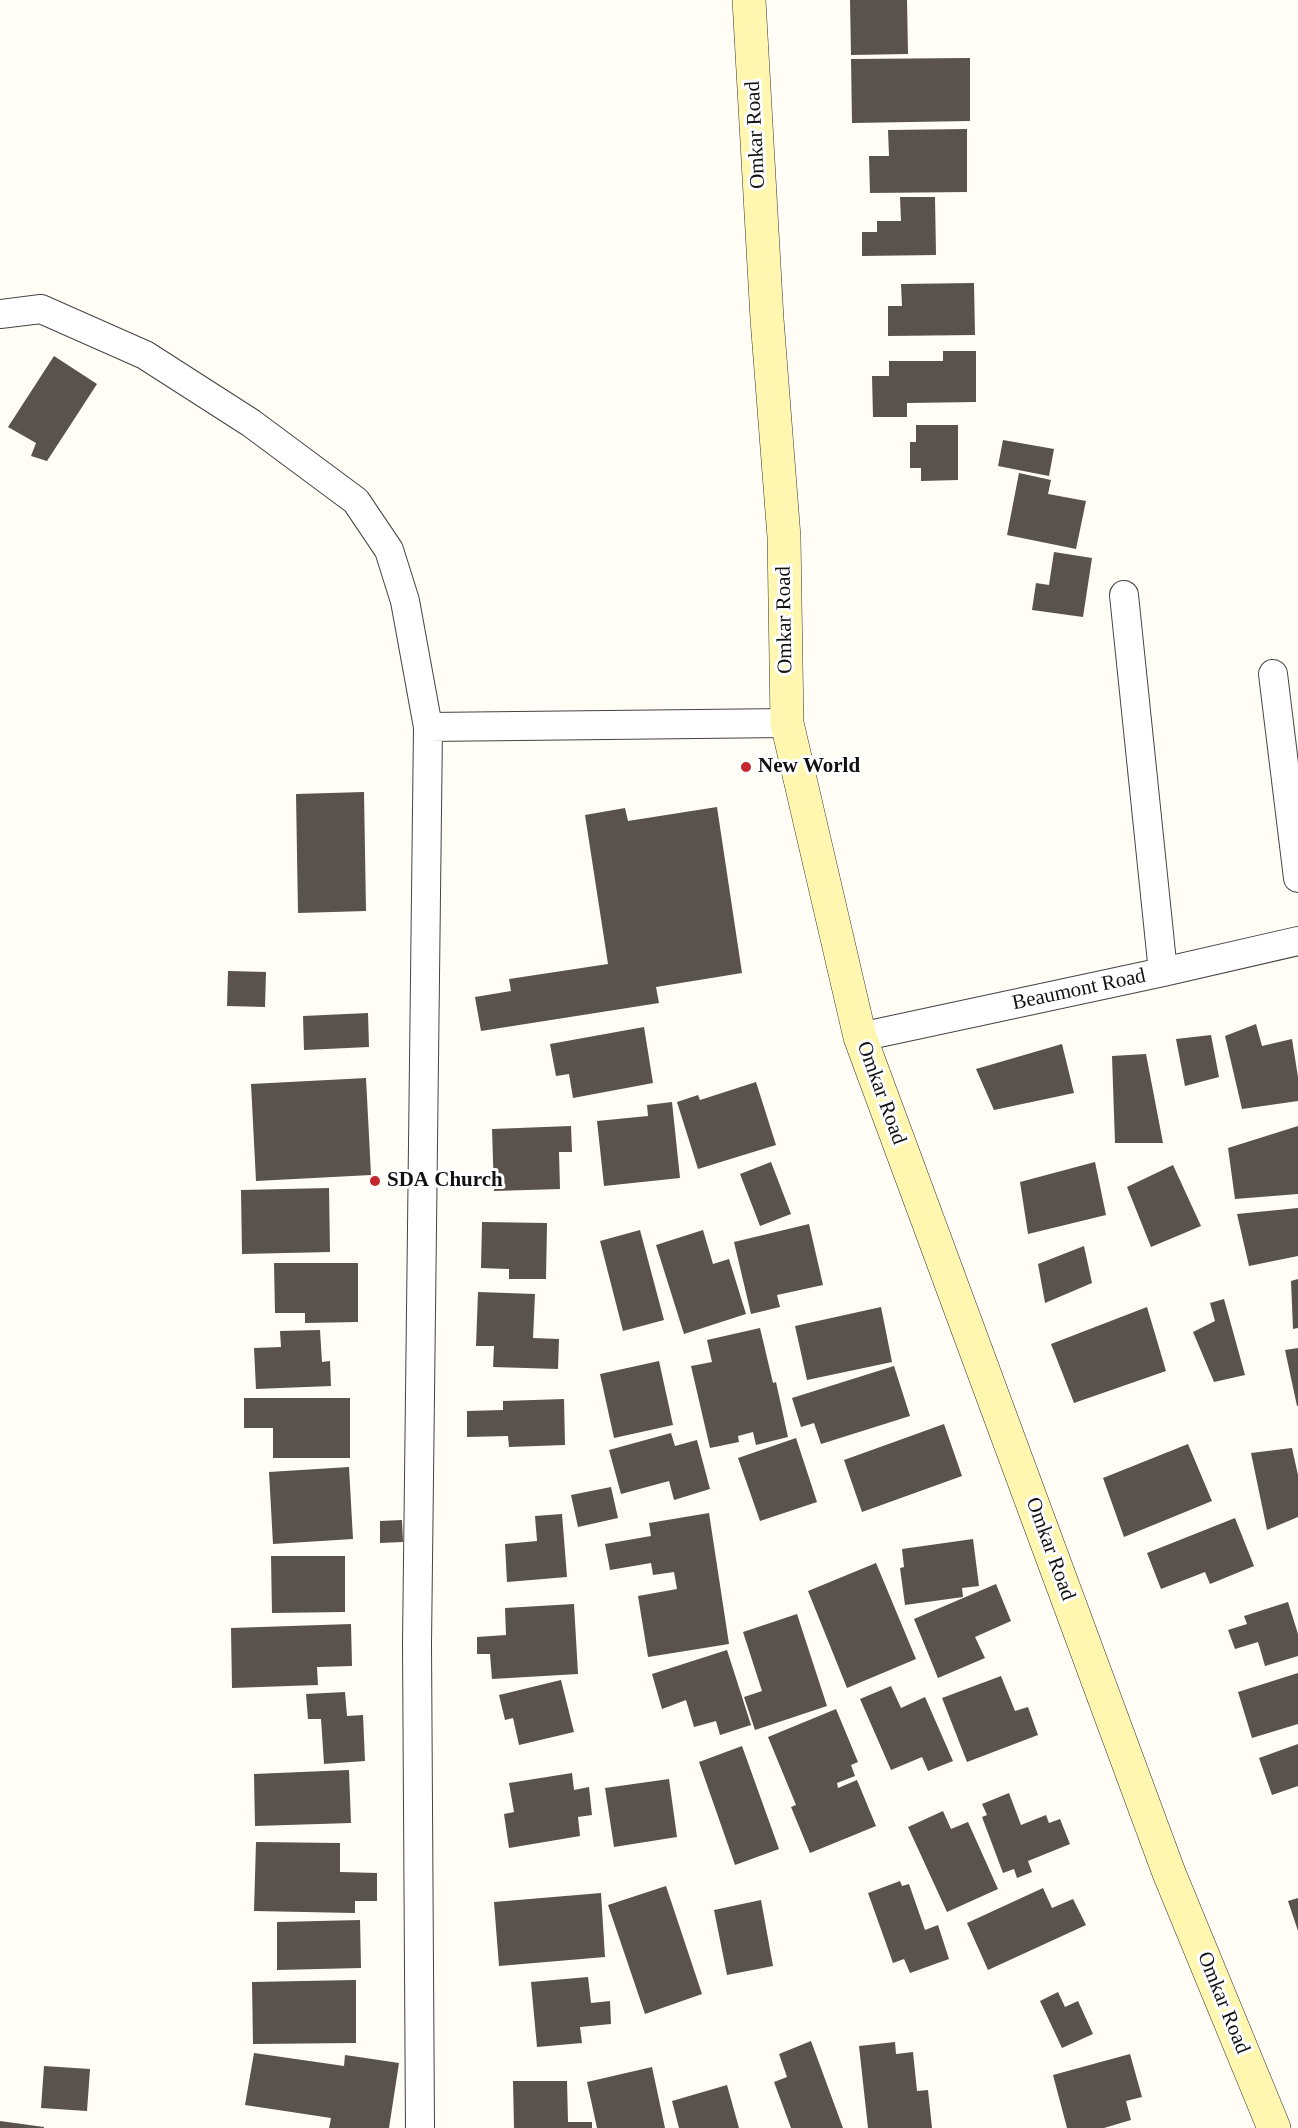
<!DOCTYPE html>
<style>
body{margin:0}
canvas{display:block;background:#fffdf5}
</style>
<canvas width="1298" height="2128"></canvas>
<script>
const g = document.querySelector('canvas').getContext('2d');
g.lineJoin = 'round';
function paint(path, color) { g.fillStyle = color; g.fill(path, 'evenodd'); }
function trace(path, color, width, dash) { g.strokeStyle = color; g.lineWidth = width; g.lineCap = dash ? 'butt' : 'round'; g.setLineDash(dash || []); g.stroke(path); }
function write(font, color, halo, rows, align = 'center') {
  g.font = font + ' Georgia,serif'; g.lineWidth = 6; g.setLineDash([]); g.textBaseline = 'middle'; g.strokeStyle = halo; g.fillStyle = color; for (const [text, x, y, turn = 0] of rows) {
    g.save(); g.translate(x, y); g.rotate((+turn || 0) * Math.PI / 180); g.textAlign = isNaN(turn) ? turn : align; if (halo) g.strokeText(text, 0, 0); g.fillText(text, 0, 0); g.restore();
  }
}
paint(new Path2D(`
 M850 0H907L908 54 851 55Z
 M970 58V121L852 123 851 59Z
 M967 129V192L870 193 869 156H889L888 130Z
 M900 197H935L936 255 862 256V232H877V221H901Z
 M974 283 975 335 888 336V306H902L901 284Z
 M943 351H976V402L907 403V417H873L872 376H889V361H943Z
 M54 356 97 384 47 461 31 456 36 443 8 427Z
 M916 425H958V480L921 481V468H910V442H916Z
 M1003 440 1054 449 1049 476 998 466Z
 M1019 473 1051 480 1048 494 1086 501 1076 549 1007 535Z
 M1054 552 1092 558 1083 617 1032 610 1036 583 1049 585Z
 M364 792 366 911 298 913 296 794Z
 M717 807 742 973 656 987 659 1003 481 1031 475 997 511 991 509 979 608 964 585 815 625 808 628 821Z
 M228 971 266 972 265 1007 227 1006Z
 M368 1013 369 1047 304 1050 303 1016Z
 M1256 1024 1262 1046 1292 1039 1298 1077V1101L1242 1109 1225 1036Z
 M644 1027 653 1083 573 1098 569 1074 556 1076 550 1044Z
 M1211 1035 1219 1077 1185 1086 1176 1039Z
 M1062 1044 1074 1093 994 1110 976 1069Z
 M1146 1054 1163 1143H1115L1112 1056Z
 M366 1078 371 1175 256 1181 251 1084Z
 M756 1082 776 1145 698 1169 677 1102 698 1095 700 1100Z
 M672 1102 680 1178 604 1186 597 1121 648 1116 647 1105Z
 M571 1126 572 1152H559L560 1189 494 1191 492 1129Z
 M1298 1126V1194L1235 1199 1228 1148Z
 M771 1162 791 1214 760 1226 740 1174Z
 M1095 1162 1106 1215 1028 1234 1020 1182Z
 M1173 1165 1201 1226 1151 1247 1127 1187Z
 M329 1188 330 1252 242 1254 241 1190Z
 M1298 1208V1256L1249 1266 1237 1214Z
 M482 1222 547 1223 546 1279H509V1269L481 1268Z
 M809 1224 823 1285 777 1295 780 1307 751 1314 734 1242Z
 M640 1230 664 1320 623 1331 600 1241Z
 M703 1230 713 1264 729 1259 746 1314 684 1334 656 1245Z
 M1084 1246 1092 1283 1045 1303 1038 1264Z
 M274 1263H358V1322L305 1323V1313H275Z
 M1298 1279V1328L1293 1329 1291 1281Z
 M478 1292 535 1294 533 1338 559 1339 558 1369 493 1367 494 1346H476Z
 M1224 1299 1245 1375 1214 1382 1193 1332 1215 1321 1210 1303Z
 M881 1307 892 1362 807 1380 795 1326Z
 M1147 1307 1166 1371 1074 1403 1051 1344Z
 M760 1328 773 1383 776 1382 788 1437 756 1445 753 1432 738 1436 739 1442 710 1448 691 1366 712 1362 707 1340Z
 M320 1330 322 1362 330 1361 331 1386 256 1389 254 1348 281 1347 280 1331Z
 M1298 1348V1406H1297L1285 1350Z
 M659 1361 673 1425 614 1438 600 1374Z
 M894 1366 910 1416 821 1444 814 1423 801 1427 792 1398Z
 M244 1398H350V1458H273V1428H244Z
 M564 1399 565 1445 509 1447 508 1436 467 1437V1411L503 1410V1401Z
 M944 1424 962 1476 862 1512 844 1460Z
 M671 1433 675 1446 697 1440 710 1489 674 1500 669 1481 621 1494 609 1450Z
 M796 1438 817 1502 760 1521 738 1458Z
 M1188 1444 1212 1501 1124 1537 1103 1478Z
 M1292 1448 1298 1475V1517L1267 1530 1251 1453Z
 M349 1467 353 1539 273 1544 269 1472Z
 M611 1487 618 1518 578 1527 571 1495Z
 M709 1513 729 1644 648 1657 638 1596 677 1589 674 1572 653 1575 651 1563 610 1570 605 1544 651 1536 649 1523Z
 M562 1514 567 1577 507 1582 505 1544 537 1541 535 1516Z
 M1235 1518 1254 1566 1210 1584 1205 1572 1161 1589 1147 1553Z
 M402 1520 403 1542 380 1543V1521Z
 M973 1539 979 1586 962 1588 963 1597 905 1605 900 1568 904 1567 902 1549Z
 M271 1556H345V1612L272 1613Z
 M876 1563 916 1659 847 1688 808 1591Z
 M996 1584 1011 1621 975 1637 985 1658 938 1678 914 1619Z
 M1288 1602 1298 1634V1656L1265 1666 1258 1642 1235 1649 1228 1630 1247 1624 1244 1616Z
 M574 1604 578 1674 492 1679 490 1654H477V1637L506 1635 505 1608Z
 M797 1614 827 1706 755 1730 744 1697 762 1691 743 1632Z
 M351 1624 352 1666 317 1667 318 1685 232 1688 231 1628Z
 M727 1650 751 1725 720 1735 716 1721 694 1727 686 1700 662 1709 652 1674Z
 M1298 1673V1724L1252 1738 1238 1692Z
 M1001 1676 1015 1711 1028 1707 1038 1735 967 1762 942 1698Z
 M561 1680 574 1732 519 1745 513 1718 505 1720 499 1695Z
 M891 1686 901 1708 925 1697 953 1761 928 1771 922 1757 891 1770 860 1699Z
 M345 1692 347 1716 363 1715 365 1761 324 1764 321 1719H308L306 1694Z
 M836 1709 858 1762 851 1765 855 1776 837 1783 838 1788 857 1780 876 1826 810 1853 791 1807 796 1805 768 1737Z
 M1298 1744V1786L1272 1795 1259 1758Z
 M742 1746 779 1849 735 1865 699 1762Z
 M349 1770 351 1823 255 1826 254 1774Z
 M572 1773 574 1790 589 1787 592 1815 578 1817 580 1836 509 1848 504 1814 514 1812 509 1783Z
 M669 1779 677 1837 614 1847 605 1788Z
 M1009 1793 1021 1825 1046 1815 1049 1823 1060 1819 1070 1844 1028 1861 1032 1872 1017 1878 1014 1869 1003 1873 982 1817 987 1815 982 1804Z
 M943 1811 951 1829 968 1822 998 1889 947 1912 908 1827Z
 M256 1842 340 1843V1872L377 1873V1901H355V1913L254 1911Z
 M900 1881 902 1886 909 1884 925 1930 938 1925 949 1959 910 1973 904 1959 893 1963 868 1893Z
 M666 1886 702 1994 645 2014 608 1905Z
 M1043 1888 1052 1908 1073 1899 1086 1925 988 1970 967 1923Z
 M601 1893 605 1957 499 1966 494 1902Z
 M1298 1898V1931L1288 1901Z
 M761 1900 773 1966 727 1975 714 1910Z
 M360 1920 361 1968 277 1970V1922Z
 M588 1977 591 2003 610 2001 611 2024 580 2027 582 2043 537 2047 531 1982Z
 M356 1980V2043L253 2044 252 1982Z
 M1058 1992 1065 2007 1078 2001 1093 2034 1062 2048 1040 2001Z
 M811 2041 843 2128H791L774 2082 787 2077 779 2054Z
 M895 2042 896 2054 913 2052 917 2091 928 2090 932 2128H868L859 2046Z
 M254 2053 344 2066 345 2055 399 2063 389 2128H329L331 2118 245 2105Z
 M1130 2054 1142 2097 1126 2101 1131 2120 1104 2128H1067L1053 2075Z
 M44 2066 90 2069 87 2111 41 2108Z
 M652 2067 665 2128H597L587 2082Z
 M513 2081H567L568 2122H592V2128H514Z
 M727 2085 739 2128H679L672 2101Z
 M0 2121 44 2127V2128H0Z`), '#5a524d');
const street = new Path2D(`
 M0 314 41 309 145 355 251 423 356 501 389 550 405 601 428 727 417 1644 420 2128
 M1124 595 1163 972
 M1273 674 1298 878
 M428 727 787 723
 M860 1037 1163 972 1298 941`);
const secondary = new Path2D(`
 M749 0 767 319 784 537 787 723 860 1037 1169 1873 1274 2128`);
trace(street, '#444', 30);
trace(secondary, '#333', 34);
trace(street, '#fff', 28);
trace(secondary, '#fff6b0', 33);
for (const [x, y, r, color] of [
 [746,767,6,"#c4262e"],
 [375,1181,6,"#c4262e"]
]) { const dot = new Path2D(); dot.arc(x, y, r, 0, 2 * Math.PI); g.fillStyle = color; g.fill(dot); trace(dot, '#fff', 2); }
write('21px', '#111', '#fff', [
 ["Omkar Road",756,135,-93],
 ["Omkar Road",785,620,-91],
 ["Beaumont Road",1079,990,-12],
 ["Omkar Road",881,1093,70],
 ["Omkar Road",1050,1549,70],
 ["Omkar Road",1223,2003,68]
]);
write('bold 21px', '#111', '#fff', [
 ["New World",758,767],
 ["SDA Church",387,1181]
], 'left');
</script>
